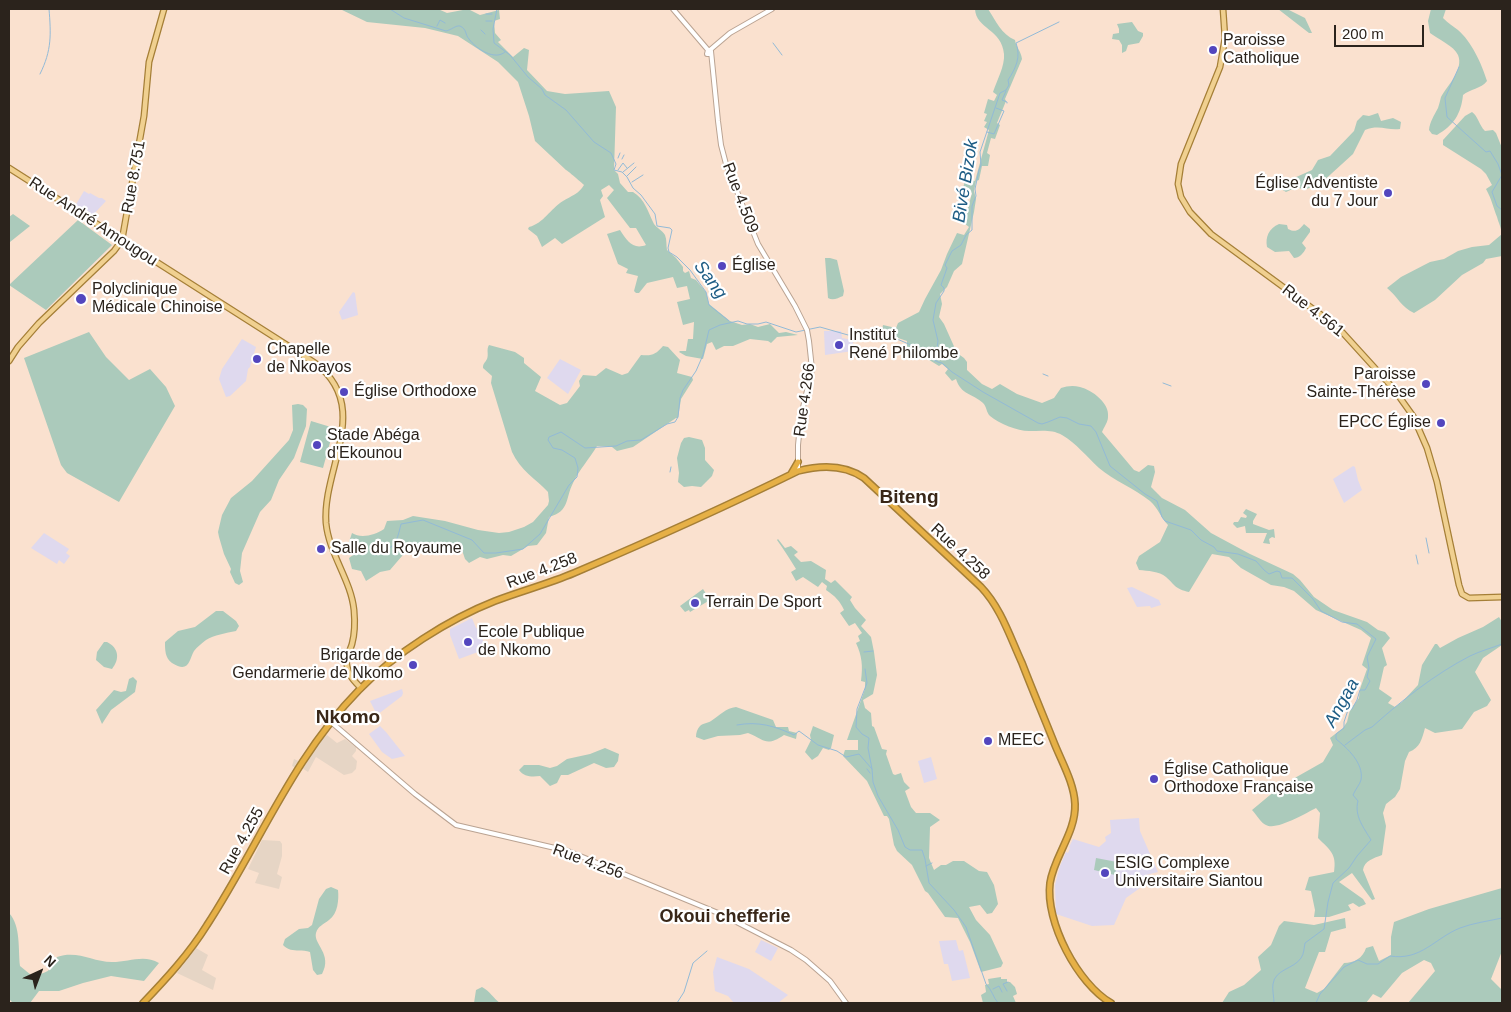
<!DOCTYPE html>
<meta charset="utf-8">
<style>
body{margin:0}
#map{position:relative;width:1511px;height:1012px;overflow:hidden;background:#fae1cf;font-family:Arial,sans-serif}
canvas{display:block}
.frame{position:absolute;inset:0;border:10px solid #2b231c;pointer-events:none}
.north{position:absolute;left:15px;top:947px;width:50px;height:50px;-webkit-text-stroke:4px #fff;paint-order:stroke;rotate:43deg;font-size:14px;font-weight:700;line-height:20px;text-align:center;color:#2b231c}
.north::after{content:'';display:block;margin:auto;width:18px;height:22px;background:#2b231c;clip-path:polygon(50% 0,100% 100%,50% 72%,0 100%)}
.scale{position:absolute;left:1334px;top:25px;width:90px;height:22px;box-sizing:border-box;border:2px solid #2b231c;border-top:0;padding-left:6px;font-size:15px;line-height:18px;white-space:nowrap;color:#2b231c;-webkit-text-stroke:4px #fff;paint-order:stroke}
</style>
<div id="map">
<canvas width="1511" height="1012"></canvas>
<div class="frame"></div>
<div class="north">N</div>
<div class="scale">200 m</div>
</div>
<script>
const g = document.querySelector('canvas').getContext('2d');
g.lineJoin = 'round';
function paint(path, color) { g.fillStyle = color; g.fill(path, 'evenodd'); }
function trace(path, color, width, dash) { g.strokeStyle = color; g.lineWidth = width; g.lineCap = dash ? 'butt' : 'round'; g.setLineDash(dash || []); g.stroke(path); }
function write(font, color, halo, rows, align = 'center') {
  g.font = font + ' Arial,sans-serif'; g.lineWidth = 4.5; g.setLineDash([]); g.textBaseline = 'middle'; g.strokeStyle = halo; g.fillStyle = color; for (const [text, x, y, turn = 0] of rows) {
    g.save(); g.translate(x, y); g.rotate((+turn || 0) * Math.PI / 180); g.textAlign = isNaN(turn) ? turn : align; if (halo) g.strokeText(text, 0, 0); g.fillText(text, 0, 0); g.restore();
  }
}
paint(new Path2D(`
 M327 735 337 743 345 739 356 747V751L352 756 357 761 356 769 352 773 344 775 316 757 308 772 302 768 300 770 292 766 294 759 305 764 322 739Z
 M262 840 280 841 282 844V856L277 874 282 877 279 889 255 883 259 873 248 869Z
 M196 948 208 955 202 970 216 978 213 990 177 973Z`), '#e6d5c5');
paint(new Path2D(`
 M84 191 89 194 90 193 99 198H102L106 201 92 216 75 206Z
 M353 292 355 293 358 315 342 320 339 312Z
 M824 331H841L842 338 853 340V351L825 355Z
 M242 339 256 347 250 367 248 369 246 381 230 396 226 397 219 379 222 369Z
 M560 359 581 370 568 394 547 378Z
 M1353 466 1355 467 1358 480 1362 490 1344 503 1333 479Z
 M44 533 69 549 66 553 70 556 64 564 59 560 57 564 31 548Z
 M1132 587 1159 600 1161 605 1151 608 1150 606 1137 607 1127 588Z
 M472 618 476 628 479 629 486 649 459 659 450 635V629Z
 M402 689 403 693 402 696 377 715 370 701Z
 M380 726 386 732 405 756 392 759 382 752 369 734Z
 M931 757 937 779 924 783 918 761Z
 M1139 818 1140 831 1158 872 1146 875 1140 888 1126 898 1114 925 1092 926 1056 914 1055 885 1060 866 1066 852 1068 853 1070 848 1069 847 1073 839 1099 847 1106 841 1105 837 1111 833 1110 820Z
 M761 940 778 948 771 961 755 952Z
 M956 940 959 951 963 950 970 978 952 981 948 964H944L939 941Z
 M717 957 749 969 788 995 778 1003H734L728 996 715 991 713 972Z`), '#dfd9ee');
paint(new Path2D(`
 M340 9H438L447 13 468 9 480 15 499 10 500 19 494 21 495 33 501 40 498 42 513 57 524 48 529 50 527 70 547 91 565 94 609 91 616 107 614 170 618 174 620 183 628 192H633C645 199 648 212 654 224 657 228 662 230 665 235 667 240 666 245 667 250L676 258 683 267V271L685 273 689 271 691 278 696 280 706 292 709 304 730 321 742 325 750 324 758 327 770 324 779 333 786 332 798 335 777 337 771 343 768 341 750 339 733 346H724L716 350 712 342 707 344 703 359 686 356 679 352 680 351H686L688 339H693L694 322 683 325 677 302 690 299 687 286 677 288 673 277 647 283 639 293H636L634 291 638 276 626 273 628 269 618 264 607 234 620 230C627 241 633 250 646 245L636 228H630L607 198 614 190 609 185 601 190 603 196 600 200 605 217 562 244 555 238 542 247 537 236 528 229 529 227C544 223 550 209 563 201 571 196 579 194 584 185 581 182 568 171 566 170L535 141 529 116 518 82 498 62 458 36 425 28 367 22Z
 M975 9H988C996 21 1001 34 1015 40 1016 47 1021 51 1022 59L1005 99 1006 101 997 123 1000 125 995 139 991 138 987 153 990 155 988 166H982L979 180 976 181 974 191 976 199 974 212 962 264 954 271 947 287 940 294 942 304 939 317 944 324 957 353 964 358 967 362V370L982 384 992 389 1000 384 1017 394 1042 403 1054 398 1061 388C1067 386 1073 385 1080 387 1092 390 1110 403 1108 417 1108 422 1104 427 1102 432L1134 470 1139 472 1148 465 1154 466 1155 472 1151 487 1162 498 1185 510 1211 533 1250 554 1293 574 1300 580 1314 597 1333 610 1367 622 1378 630 1385 632 1390 638 1382 648 1387 665 1384 667 1379 689 1392 698 1388 703 1395 707 1402 702 1418 685 1422 665 1435 644H1437L1440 648 1458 638 1483 627 1499 617 1502 622V645L1483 658 1475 672 1491 700 1487 706 1474 712 1462 729 1435 733 1425 728C1422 739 1420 748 1409 752L1405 761 1400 789 1395 797 1386 804 1383 813 1386 826 1382 855C1374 858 1364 861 1363 870L1375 899 1372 900 1352 873 1339 882 1363 899 1366 904 1359 907 1353 903 1348 905 1351 910 1329 917H1314L1315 910 1311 891 1305 890 1309 877 1334 872C1337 854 1330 850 1318 838L1320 813 1316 808C1306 813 1276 831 1266 825 1261 823 1256 814 1252 810L1276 790 1286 787 1293 779 1323 762 1333 745 1330 738 1343 728 1347 722 1350 710 1359 698 1360 689 1367 669 1362 665 1371 638 1361 630 1316 610 1294 591 1284 587 1271 585 1241 568 1229 557 1212 554 1189 592C1175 589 1175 585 1166 577 1159 571 1148 571 1139 570L1136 563 1139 556 1160 542 1168 525C1161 518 1158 508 1150 501 1134 488 1114 481 1099 468 1087 457 1076 443 1062 435 1052 429 1040 431 1029 431 1017 431 1000 424 990 416 986 412 987 407 983 403 972 393 961 395 956 379L952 381 945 373 948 369 942 364 939 366 926 358H921L907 350V341L892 336 881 335 883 325 896 328 898 323 919 312 925 299 941 270 947 254 957 233 964 235 969 227 964 223 972 193 963 189 966 174 970 175V180L975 181 989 130 984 127 987 122 984 121 987 114 984 113 988 99 994 101 997 95 993 92C997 80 1005 66 1004 54 1002 29 976 29 975 9Z
 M1278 9H1287L1305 18 1312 33H1309Z
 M1431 9H1446L1443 18C1448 23 1453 26 1458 30 1471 41 1482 64 1487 81 1481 89 1470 89 1463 95 1461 114 1454 125 1437 135L1432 134 1429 130C1430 121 1434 116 1438 108 1439 105 1440 101 1441 97 1448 85 1464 69 1458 55 1454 46 1438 39 1430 33L1428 21Z
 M1132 22 1138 31 1143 33V36L1139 43 1128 45 1126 51 1122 53V45L1119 40 1112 39 1113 34 1119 33V29L1117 24Z
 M1472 112C1478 116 1479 125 1485 131L1493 130 1496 133 1502 148V256L1486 259 1483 263 1462 275 1435 300 1414 313C1402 308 1397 296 1387 288L1401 277 1430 262 1444 259 1458 251 1472 247 1489 245 1502 234C1501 227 1499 224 1497 217 1493 207 1492 200 1486 189L1492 185 1486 174 1481 169 1443 145V140L1465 116Z
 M1378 113 1381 121 1393 118 1401 122 1400 129C1388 131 1380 124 1365 130L1353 154 1320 184 1304 190 1297 187 1286 192 1281 189 1285 182 1312 170 1318 160 1330 156 1354 131 1357 121 1363 115 1369 116Z
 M13 214 30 226 10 242 9 217Z
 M78 220 112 245 46 310 9 285Z
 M1279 224 1287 225 1288 229C1296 233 1299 230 1304 224L1310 229V232L1302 243 1306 248C1304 253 1299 258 1294 258L1289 251 1275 252 1267 247C1265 237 1269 228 1279 224Z
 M825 258H830L837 260 844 291 843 296C838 298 833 301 828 298Z
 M89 332 106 357 129 380 150 369 166 387 175 406 119 502 67 473 61 465 24 358Z
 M489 345 515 352 524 358V363L541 377 535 391 560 405 567 403 580 386 579 381 583 375 596 376 606 368 622 375 628 373 641 355C652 356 655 355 663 346L668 347 680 360 677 373 692 377 693 380 681 399 678 418H676L633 447 617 451 612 447 597 446C590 458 579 470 573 483 565 499 570 511 549 517L546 533 537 545 528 546 511 556 503 555 487 559 480 557 469 563 465 559 461 547 454 545 442 552 408 549 390 570 380 572 366 581 361 571 352 569 349 558 353 555 348 545 352 533C361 539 375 535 384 529L387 521 403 520 413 516 445 521 478 530 499 533 509 532 524 527 533 522 548 505 549 501 548 492C536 479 520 470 512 452L491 383 492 376 483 368C483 363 485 363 487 359 489 354 486 350 489 345Z
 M298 404 303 405 307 409 306 426 294 458 279 480 271 500 260 512 242 553 240 571 243 582 239 585 235 583 230 572 231 569 224 554 219 537 218 532 222 515 231 498 252 481 289 440 293 430 292 405Z
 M311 421 334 428 323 468 300 462Z
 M689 437 702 440 705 448V460L714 470 712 476 701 487 692 486 684 487 678 482 679 473 677 458 681 443 684 438Z
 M1246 509 1257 514 1253 521V524L1269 530 1274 529 1275 538 1272 537 1269 539 1270 544 1263 543 1267 533H1246L1245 526 1237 528 1233 524 1234 522H1238L1241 517 1246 518 1247 516 1243 513Z
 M778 539 785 548 791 546 798 552 794 555 801 562 811 561 826 570 825 579 831 583 835 580 852 597 850 600 855 608 866 620 861 626 871 637 874 652 877 675 873 694 863 700 865 708 871 713 872 726 874 727 882 749 887 750 886 754 893 774 895 775 901 773 904 782 910 788 905 791 911 807 916 813H930L940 820 930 827 929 858 934 870 941 865H946L953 861H964L979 871 987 872 994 885 998 904 992 913 987 914 980 905 969 907 976 920 990 935 1003 963 1001 967 981 972 970 942 958 918 945 917 928 893 925 891 912 865 897 851 894 845 889 819 887 816H884L867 781 843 756 845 750H858V740H847L865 689V682L861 681C863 666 862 656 856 643L860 641 858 636 862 633 855 623 849 626 840 613 844 610C840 601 835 596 826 590L827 586 822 582 818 587 803 577 796 581 791 572 796 569C790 559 784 550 777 540Z
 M703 589 710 600 690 612 689 610 685 612 680 606Z
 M216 611H223L236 621 239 626 236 631C226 633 214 635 206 640 202 643 197 647 194 651 189 660 189 674 172 663 165 658 165 650 165 642L178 631 195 627Z
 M104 642H107C119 648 120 659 112 669L104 667 96 660 97 652Z
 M133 677 137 681 135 692 111 710 102 724 96 710 114 690 121 692 126 691 129 679Z
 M736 707 773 720 776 727H788L789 731 797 733 796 739 784 735C766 747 765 740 748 733L740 735 718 736 704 740 696 737C696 733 697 729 700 726 703 723 708 723 711 721 720 715 726 708 736 707Z
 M813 726 834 735 831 748 829 750 823 748 818 756 812 760 805 752 811 740 810 735Z
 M605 748 619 754 618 761 614 767 606 768 594 763 568 775H561L557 783 550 786 540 776C532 777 524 777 519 770L524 765H539L550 768 557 766 567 759 590 754Z
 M1096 858 1117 862 1115 875 1094 870Z
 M331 887 338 890C339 899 338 914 329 920 324 924 318 926 316 933 313 944 333 954 322 974L317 975 313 970 310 952C301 948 291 954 283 945L285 939 299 929 308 928 312 925 319 899 326 889Z
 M1502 888V951L1491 979 1502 990V1003H1408L1435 971 1431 963 1424 960 1402 973 1381 998 1373 994 1366 1003H1222L1229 992 1244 985 1261 970 1258 957 1271 945 1279 926 1284 921 1314 925 1345 918 1346 928 1331 932 1325 952H1319L1305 988 1317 993 1324 989 1344 963C1354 963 1363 958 1366 948L1373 946 1379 961 1391 955V937L1394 922 1429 909Z
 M9 913C21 926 18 948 20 966L31 975C47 974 51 971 57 957 78 950 92 962 112 962 129 962 144 954 159 963L144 981 111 976 83 983 59 991H39L30 1003H13L9 999Z
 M1001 977V979H1007V982H1010L1015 987 1017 994 1013 996 1016 1003H983L981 995 986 992 985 985 989 984 988 979Z
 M482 987C490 991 493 998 500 1003H474L476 990Z`), '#abcabb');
trace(new Path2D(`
 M390 9 404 18 446 31C451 30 456 25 460 26 467 29 465 35 469 39 476 49 495 61 505 52
 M497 9 493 29 494 43 510 55 528 77 542 89 545 95 566 110 594 142 611 153 616 164 614 170 622 172 627 177 633 188 641 195 655 214 657 226 670 228 672 230 668 248 669 252 677 257 690 270 706 292 709 305 729 321
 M486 14H492
 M486 21H492
 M437 26 440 20 445 23
 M481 30 485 34
 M773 43 782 55
 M1459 67 1445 98 1447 117 1486 152 1490 151 1498 164 1502 175 1492 192 1497 206 1502 210
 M40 74C52 50 51 34 49 9
 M1006 91 1002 100 1007 102V103
 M987 132 994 134 1004 111 996 108
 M618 158 620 153
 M622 159 624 155
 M618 170 623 163 627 168
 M623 172 634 163
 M627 176 636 167
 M632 182 643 175
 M935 361 938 341 933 320 936 303 944 291V288L941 285 947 268 945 265 952 251 961 245 966 235 972 230V206L976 196 975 189 979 170 981 165 980 152 1000 93 1006 90 1009 85 1008 80C1016 68 1021 57 1016 43L1059 22
 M1043 374 1048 376
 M1163 383 1171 386
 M670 472 671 467
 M1426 538 1429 553
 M375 555C395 547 396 545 401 524L423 520 472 540 484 553H496L523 549 540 534 569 485 577 477 578 468 575 458 562 450 553 448 548 440 549 437 561 432 585 448 616 446 627 441 641 440 667 424 675 422 678 417 680 398 683 390 696 371 703 355 709 330 720 325 738 321 747 324H758L766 322 796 332 820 327 848 335 861 333 897 339 911 345 917 353 927 356 938 362 942 363 952 372 983 392 1038 423 1042 424 1048 422 1060 417 1067 418 1079 424 1091 426 1096 432 1110 466 1145 494 1157 501 1162 517 1165 521 1191 530 1201 540 1214 547 1217 551 1238 554 1256 561 1264 570 1269 574 1277 571 1280 572 1282 578H1292L1313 599 1321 611 1342 622 1357 624 1376 639 1367 657 1369 668 1367 677 1370 681 1365 690H1360L1357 700 1352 709 1348 710 1344 722V728L1336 734V739C1347 748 1364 763 1361 780 1360 784 1355 790 1353 795L1358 801C1354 816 1364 828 1371 840L1357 856 1349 868 1333 883 1328 902 1324 929 1305 943C1304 948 1304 954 1301 958 1294 969 1275 969 1273 984 1272 989 1274 997 1274 1003
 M1416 555 1418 564
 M864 652 873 651
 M865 669 867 683 857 709 856 727 862 734 869 738 868 748 872 769
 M737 725C758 721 775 726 794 735L799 731 818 745 837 751 846 757 859 754 872 769 873 782 878 796 898 830 905 847 910 850H922L925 859 929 883 954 910 966 927 986 984C992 990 993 997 998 1003
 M1345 745 1365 730 1372 727C1401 701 1435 674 1470 656 1480 651 1492 648 1502 644
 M867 769 870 773
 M926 866 932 863
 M993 989 999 986 1002 992
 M1007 991 1003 984 1008 982
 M677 1003 684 992 693 963 707 951
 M1316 1003 1320 994 1344 967 1358 960 1367 964H1378L1390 956C1421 961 1435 938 1460 928 1473 923 1489 921 1502 918`), '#92bad7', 1);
const minor = new Path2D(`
 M673 9 708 50
 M710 50 730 33 772 9
 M711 54H707L708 50 711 51 718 121 721 145 726 164 758 244 795 306 807 330 809 341 812 369 801 416 798 445V471
 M331 722 415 794 456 825 568 851 723 915 791 950 806 960 830 981 846 1003`);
const major = new Path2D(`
 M1223 9 1225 38 1220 67 1181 164 1178 184 1181 197 1190 212 1211 234 1320 314 1343 333 1393 388 1413 416 1427 448 1437 482 1459 585 1462 594 1469 598 1502 597
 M9 168 315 363C373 407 322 468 326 523 329 554 351 580 354 610 355 621 355 633 352 644 350 651 345 658 347 666 348 675 355 682 361 688
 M9 361 18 347 39 323 114 251 122 240 144 116 149 62 164 9`);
const highway = new Path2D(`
 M791 474 798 462
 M143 1003C166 979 189 954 207 925 258 847 293 757 359 690 394 654 449 619 495 601 521 591 548 584 574 573 649 541 725 507 798 471 821 465 844 464 864 478L981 587C1001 608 1010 637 1022 663 1032 689 1043 715 1053 740 1061 761 1074 782 1075 804 1076 833 1054 856 1050 883 1045 922 1078 984 1111 1003`);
trace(minor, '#baa392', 6);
trace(major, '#a57f37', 7);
trace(highway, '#a57f37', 8);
trace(minor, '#fff', 4);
trace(major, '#f0d090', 4.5);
trace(highway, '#e6b046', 5);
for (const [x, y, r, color] of [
 [1213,50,5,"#5346be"],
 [1388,193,5,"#5346be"],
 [722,266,5,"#5346be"],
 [81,299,6,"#5346be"],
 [839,345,5,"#5346be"],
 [257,359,5,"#5346be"],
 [1426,384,5,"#5346be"],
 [344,392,5,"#5346be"],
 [1441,423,5,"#5346be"],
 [317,445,5,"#5346be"],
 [321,549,5,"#5346be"],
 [695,603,5,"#5346be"],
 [468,642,5,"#5346be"],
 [413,665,5,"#5346be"],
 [988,741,5,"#5346be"],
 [1154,779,5,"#5346be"],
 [1105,873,5,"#5346be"]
]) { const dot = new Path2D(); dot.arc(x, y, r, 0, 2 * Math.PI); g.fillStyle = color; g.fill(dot); trace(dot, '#fff', 2); }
write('16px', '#2b231c', '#fff', [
 ["Paroisse",1223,41],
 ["Catholique",1223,59],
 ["Église Adventiste",1378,184,"right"],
 ["du 7 Jour",1378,202,"right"],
 ["Église",732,266],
 ["Polyclinique",92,290],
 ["Médicale Chinoise",92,308],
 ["Institut",849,336],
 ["René Philombe",849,354],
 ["Chapelle",267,350],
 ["de Nkoayos",267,368],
 ["Paroisse",1416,375,"right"],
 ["Sainte-Thérèse",1416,393,"right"],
 ["Église Orthodoxe",354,392],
 ["EPCC Église",1431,423,"right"],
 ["Stade Abéga",327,436],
 ["d'Ekounou",327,454],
 ["Salle du Royaume",331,549],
 ["Terrain De Sport",705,603],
 ["Ecole Publique",478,633],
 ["de Nkomo",478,651],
 ["Brigarde de",403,656,"right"],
 ["Gendarmerie de Nkomo",403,674,"right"],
 ["MEEC",998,741],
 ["Église Catholique",1164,770],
 ["Orthodoxe Française",1164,788],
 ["ESIG Complexe",1115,864],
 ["Universitaire Siantou",1115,882]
], 'left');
write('16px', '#2b231c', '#fff', [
 ["Rue 8.751",134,177,-80],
 ["Rue 4.509",740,198,69],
 ["Rue André Amougou",93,222,33],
 ["Rue 4.561",1313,311,38],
 ["Rue 4.266",805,400,-82],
 ["Rue 4.258",960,552,43],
 ["Rue 4.258",542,571,-21],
 ["Rue 4.255",242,841,-61],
 ["Rue 4.256",588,862,20]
]);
write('italic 18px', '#1e5d85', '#fff', [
 ["Bivé Bizok",966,181,-81],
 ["Sang",710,280,54],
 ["Angaa",1342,703,-61]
]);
write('bold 18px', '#392718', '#fff', [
 ["Okoui chefferie",725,917]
]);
write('bold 19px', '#392718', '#fff', [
 ["Biteng",909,498],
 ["Nkomo",348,718]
]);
</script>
